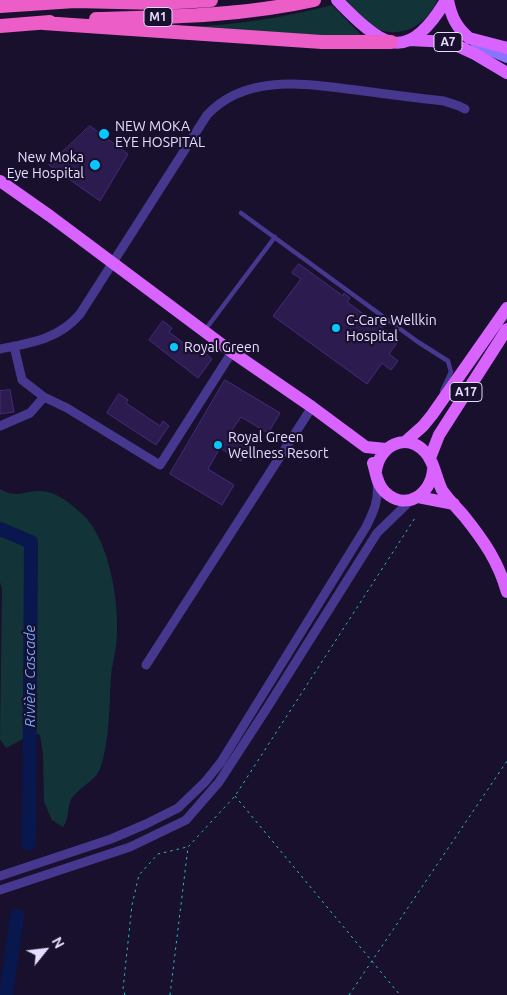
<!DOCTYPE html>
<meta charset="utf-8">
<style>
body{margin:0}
#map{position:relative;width:507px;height:995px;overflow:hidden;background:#19102d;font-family:Ubuntu,sans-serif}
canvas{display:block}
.north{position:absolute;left:20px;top:925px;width:50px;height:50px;-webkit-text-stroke:4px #19102d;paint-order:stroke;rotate:61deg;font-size:14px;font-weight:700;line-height:20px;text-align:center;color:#e5dcff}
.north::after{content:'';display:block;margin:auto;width:18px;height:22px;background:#e5dcff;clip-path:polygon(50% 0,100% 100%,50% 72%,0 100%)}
</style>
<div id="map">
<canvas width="507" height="995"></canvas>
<div class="north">N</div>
</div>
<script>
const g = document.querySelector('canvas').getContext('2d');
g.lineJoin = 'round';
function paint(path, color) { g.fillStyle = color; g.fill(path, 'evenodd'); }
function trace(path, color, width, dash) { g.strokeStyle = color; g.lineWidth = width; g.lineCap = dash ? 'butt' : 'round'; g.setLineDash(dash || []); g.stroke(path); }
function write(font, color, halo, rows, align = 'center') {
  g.font = font + ' Ubuntu,sans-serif'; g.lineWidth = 4.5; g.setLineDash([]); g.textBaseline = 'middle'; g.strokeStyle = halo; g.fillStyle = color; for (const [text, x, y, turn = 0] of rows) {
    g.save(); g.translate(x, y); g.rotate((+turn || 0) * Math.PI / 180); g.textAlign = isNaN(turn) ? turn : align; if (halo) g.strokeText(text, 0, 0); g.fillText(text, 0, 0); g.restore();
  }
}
paint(new Path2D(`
 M346 0H437C428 25 399 41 374 27 363 20 355 9 346 0Z
 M332 5 362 36 321 35 180 27C232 26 282 18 332 5Z
 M0 489C17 499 23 491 40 491 56 491 71 504 82 514 110 538 121 610 116 646 115 656 112 665 111 675 109 706 110 740 100 769 95 782 75 789 70 802 67 811 69 819 63 827L52 820 44 802 43 754 40 735 34 733 6 748 0 739 2 589 0 582Z`), '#123438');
trace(new Path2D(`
 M0 529 31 542 29 844
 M6 995 17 916`), '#08184f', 14);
const building = new Path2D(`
 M90 126 128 154 100 201 49 165Z
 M299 264 343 296 344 293 350 298 347 302 399 340 389 354 398 361 391 370 382 363 367 384 273 316 301 279 292 273Z
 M163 321 172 328 169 332 202 357 206 354 212 359 198 378 149 340Z
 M225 380 280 413 268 433 241 417 232 430 252 442 241 461 220 448 208 469 234 485 222 505 170 474Z
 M10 390 14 412 0 414V391Z
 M119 394 128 400 126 403 160 426 163 421 169 426 156 445 107 413Z`);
paint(building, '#2c1b4f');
trace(building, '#462b7d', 1);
trace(new Path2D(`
 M235 796 400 995
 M125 995 123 989 132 905 139 875 158 854 187 847
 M170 995 188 847 235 796 415 518
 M349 995 507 761`), '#29bbc6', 1, [2.5, 4]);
trace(new Path2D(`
 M241 213 418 342 448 361 451 372 442 391
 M205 330 275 237`), '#47388f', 4.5);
trace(new Path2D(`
 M14 346 22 380 44 397 67 408 160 465 232 352
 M0 349C31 343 59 339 80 314L207 115C246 73 306 84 356 90 385 94 415 98 444 101L459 106 465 109
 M0 426 30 413 44 397
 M146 665 312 407
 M0 876 111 839 146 824 178 808 205 782 221 762 366 527C374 511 379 500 377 483
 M0 890 130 847 186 820 219 782 267 708 377 533 412 499`), '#47388f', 9);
trace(new Path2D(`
 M476 42 488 49 507 57`), '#8973ff', 12);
trace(new Path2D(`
 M337 0C350 13 373 38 391 42 415 48 436 17 446 0
 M448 0C451 16 456 27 469 38L507 48
 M410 40 449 42 475 54 507 73
 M0 181 50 216 232 352 312 407 366 447 386 449
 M405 442 423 426 432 415 507 308
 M430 458 439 435 507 329
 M373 463C376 473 377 485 385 492 406 512 431 494 433 470
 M376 471C379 446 406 431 425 452 434 461 436 478 442 490 448 499 457 508 464 516 484 541 498 561 507 592
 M418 497 454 504`), '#d963ff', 12);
trace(new Path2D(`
 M0 6 75 1 160 3 211 0
 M96 19C170 17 243 16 314 0
 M43 23 322 42H391
 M0 26 50 22`), '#ec5dc8', 14);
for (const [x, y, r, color] of [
 [104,134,6,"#08c7ff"],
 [95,165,6,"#08c7ff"],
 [336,328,5,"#08c7ff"],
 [174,347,5,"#08c7ff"],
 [218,445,5,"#08c7ff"]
]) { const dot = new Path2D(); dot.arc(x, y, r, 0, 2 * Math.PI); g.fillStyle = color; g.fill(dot); trace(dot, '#19102d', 2); }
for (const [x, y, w] of [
 [158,17,28],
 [448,42,28],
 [466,392,32]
]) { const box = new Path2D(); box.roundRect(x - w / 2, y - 9.5, w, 19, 4); g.fillStyle = '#19102d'; g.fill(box); trace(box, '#e5dcff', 1); }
write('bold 12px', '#e5dcff', null, [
 ["M1",158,17],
 ["A7",448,42],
 ["A17",466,392]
]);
write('14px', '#e5dcff', '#19102d', [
 ["NEW MOKA",115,126],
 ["EYE HOSPITAL",115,142],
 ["New Moka",84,157,"right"],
 ["Eye Hospital",84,173,"right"],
 ["C-Care Wellkin",346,320],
 ["Hospital",346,336],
 ["Royal Green",184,347],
 ["Royal Green",228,437],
 ["Wellness Resort",228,453]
], 'left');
write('italic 15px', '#6aa7ff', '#19102d', [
 ["Rivière Cascade",30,676,-90]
]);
</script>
